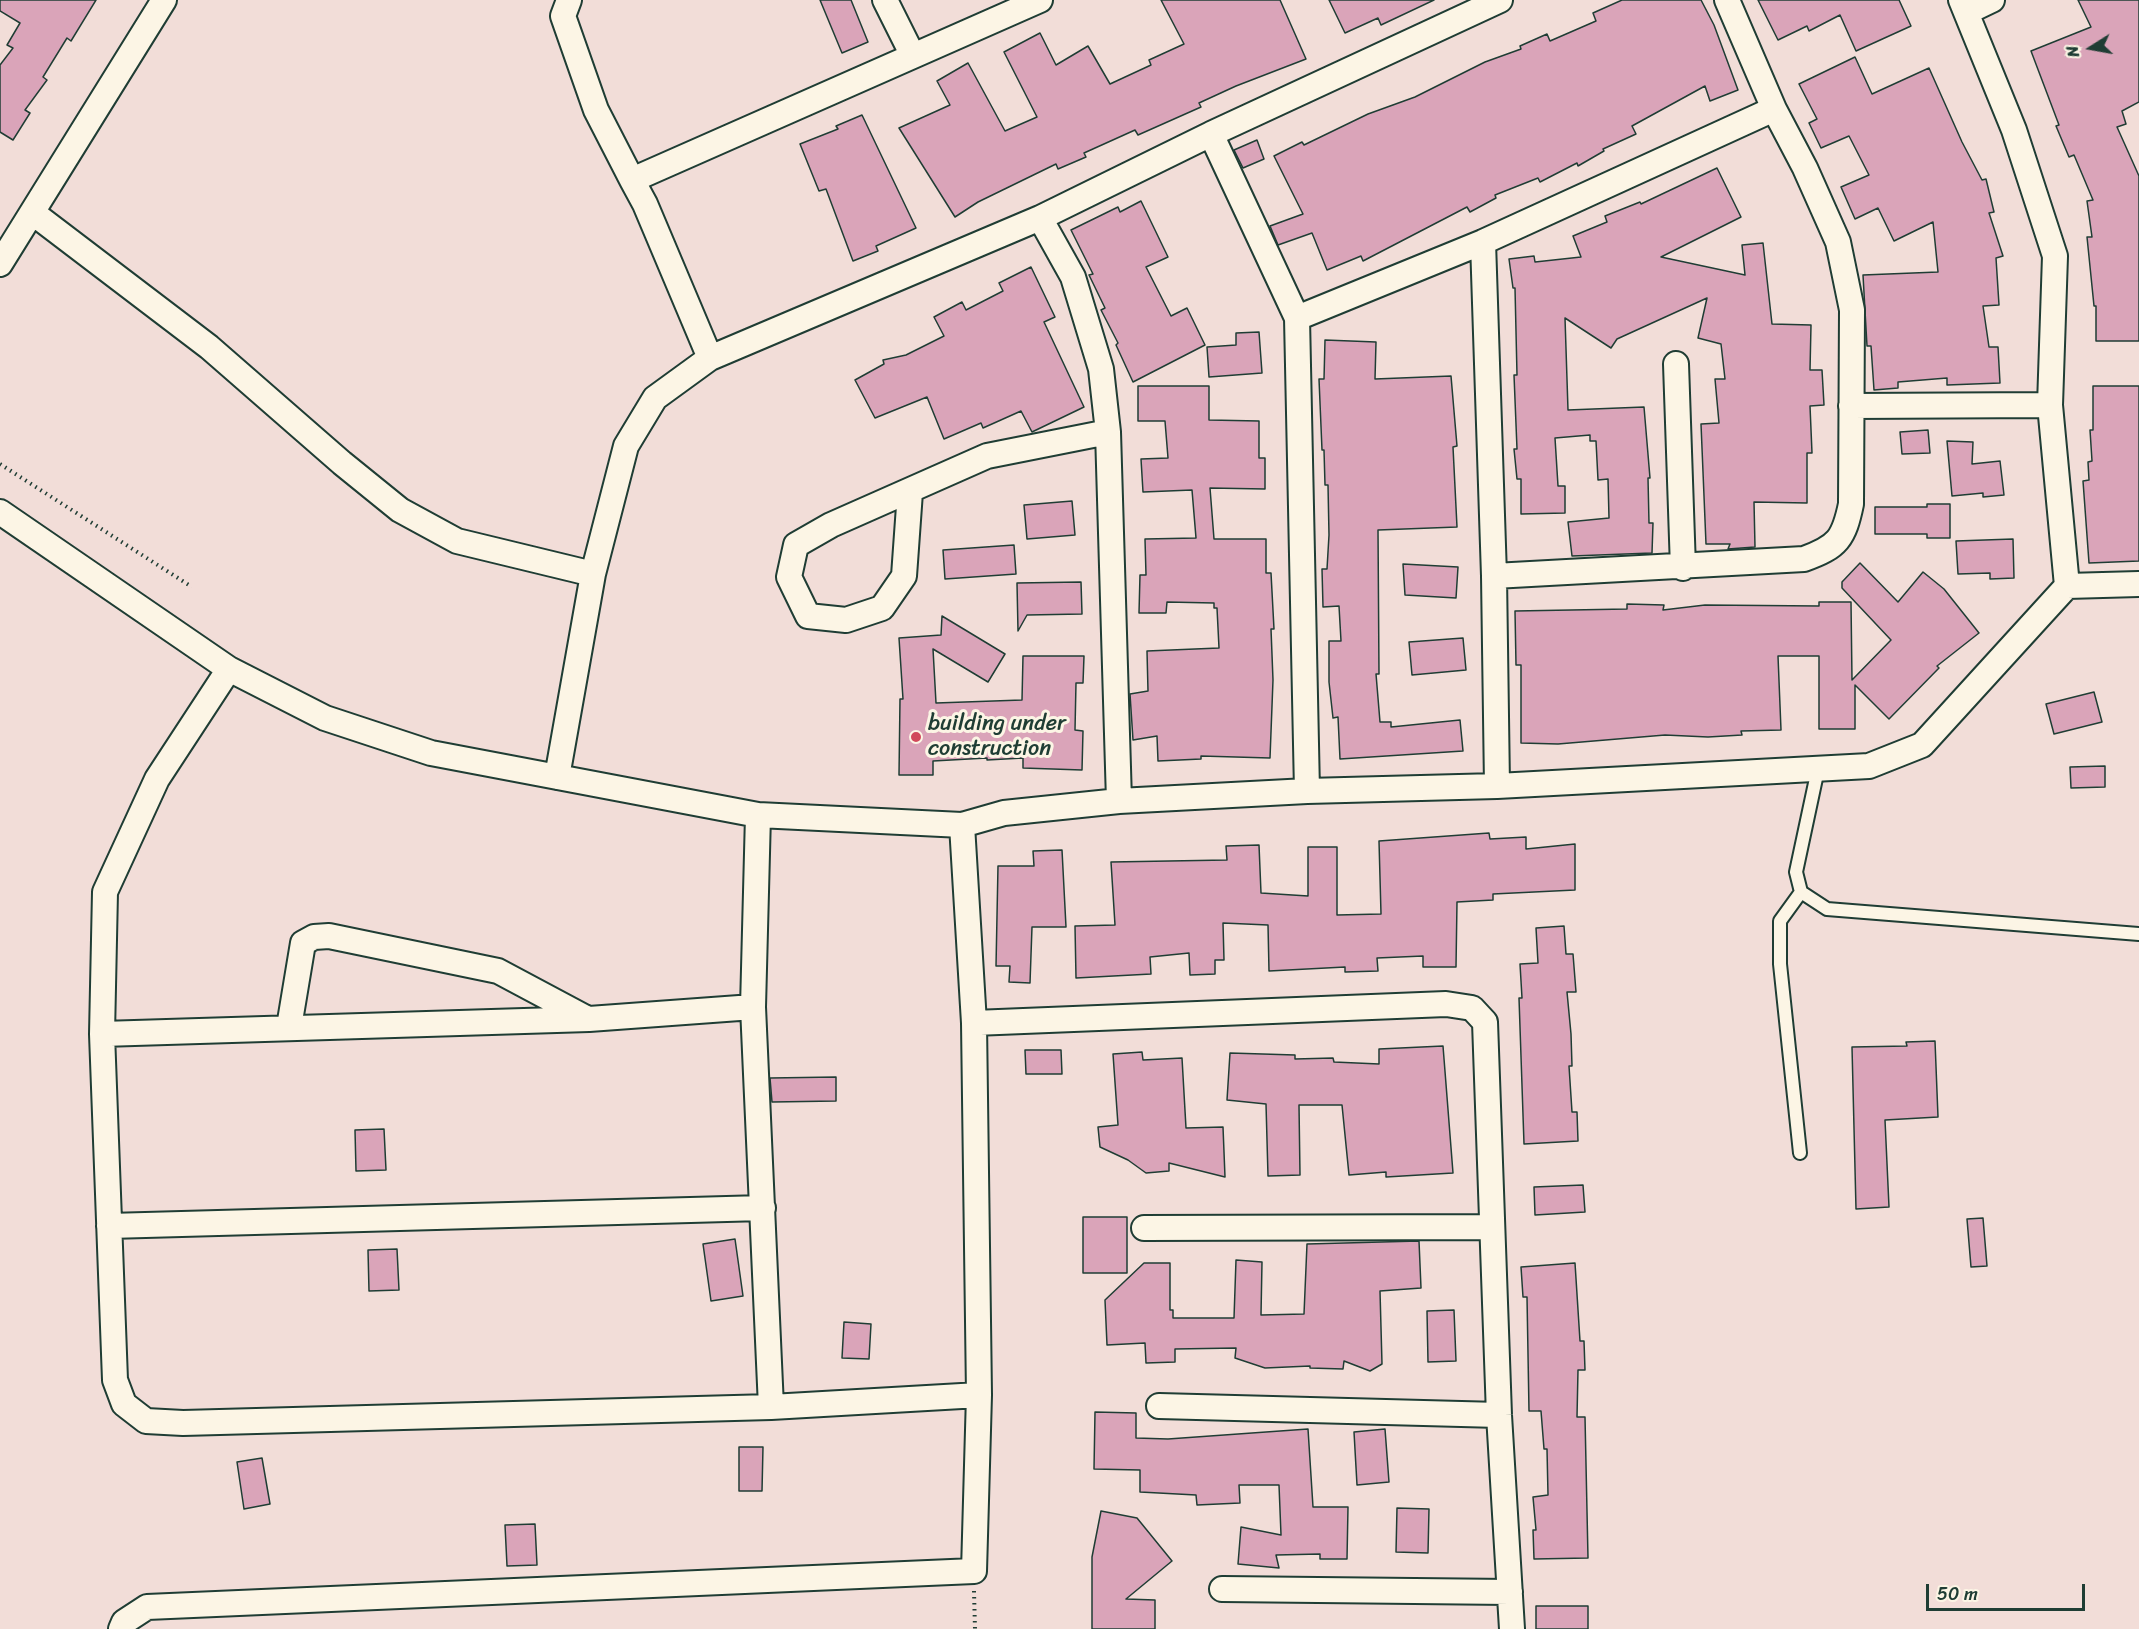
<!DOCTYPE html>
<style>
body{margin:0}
#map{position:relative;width:2139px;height:1629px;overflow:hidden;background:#f2ddd8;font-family:Sriracha,sans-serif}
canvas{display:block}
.north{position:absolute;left:2061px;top:18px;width:60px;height:60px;-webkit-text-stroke:4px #fcf5e5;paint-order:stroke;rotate:259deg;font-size:16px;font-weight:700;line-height:24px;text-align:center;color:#1f3d34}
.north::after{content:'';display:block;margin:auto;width:21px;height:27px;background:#1f3d34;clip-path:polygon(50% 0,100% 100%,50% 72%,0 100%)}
.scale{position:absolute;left:1926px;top:1584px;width:159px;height:27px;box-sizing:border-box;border:3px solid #1f3d34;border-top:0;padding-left:8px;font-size:18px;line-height:21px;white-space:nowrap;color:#1f3d34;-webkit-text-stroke:4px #fcf5e5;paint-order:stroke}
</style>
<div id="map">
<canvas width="2139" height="1629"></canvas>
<div class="north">N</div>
<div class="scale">50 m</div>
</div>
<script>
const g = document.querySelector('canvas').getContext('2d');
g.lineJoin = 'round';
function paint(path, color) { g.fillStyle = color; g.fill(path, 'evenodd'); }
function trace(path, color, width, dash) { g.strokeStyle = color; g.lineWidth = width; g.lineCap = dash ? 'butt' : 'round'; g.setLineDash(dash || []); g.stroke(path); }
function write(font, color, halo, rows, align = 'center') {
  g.font = font + ' Sriracha,sans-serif'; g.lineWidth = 6; g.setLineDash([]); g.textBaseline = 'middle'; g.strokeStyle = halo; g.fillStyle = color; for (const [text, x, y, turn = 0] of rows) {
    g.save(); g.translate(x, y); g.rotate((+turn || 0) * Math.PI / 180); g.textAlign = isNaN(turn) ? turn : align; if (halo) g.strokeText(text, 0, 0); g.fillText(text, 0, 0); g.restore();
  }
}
const building = new Path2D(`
 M0 0H96L71 41 67 38 43 77 47 80 25 110 30 113 13 140 0 132V65L13 48 7 45 20 23 0 11Z
 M820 0H851L868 42 842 53Z
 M1161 0H1280L1306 59 1236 86 1199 103 1201 107 1138 135 1135 130 1084 153 1086 157 1058 169 1056 164 978 202 955 217 899 128 950 105 937 81 968 63 1005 131 1037 117 1004 52 1040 33 1056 65 1088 46 1110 84 1151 65 1149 60 1184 44Z
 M1329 0H1434L1381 25 1378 18 1345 33Z
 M1622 0H1701L1714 25 1738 90 1710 101 1705 86 1632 126 1636 134 1603 149 1604 151 1578 166 1577 163 1540 182 1538 178 1495 195 1496 198 1470 212 1467 207 1363 261 1361 256 1327 270 1312 233 1278 245 1270 226 1303 214 1274 156 1302 142 1304 145 1368 114 1415 97 1485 62 1521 49 1520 46 1547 34 1550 41 1596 21 1593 13Z
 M1758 0H1899L1911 26 1856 51 1840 15 1809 31 1807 26 1778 40Z
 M2078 0H2139V102L2122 111 2126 124 2117 127 2139 176V341H2096V306H2094L2087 237H2092L2087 201 2093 200 2074 155 2069 157 2056 126 2059 125 2031 51 2091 27Z
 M1855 57 1872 94 1929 68 1962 142 1982 180 1986 179 1994 212 1989 213 2003 256 1996 258 1999 305 1983 306 1989 347H1998L2000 383 1947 385V378L1898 382V388L1874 390 1871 346H1867L1863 275 1938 272 1933 222 1894 241 1878 208 1855 219 1841 187 1869 175 1849 136 1821 148 1809 123 1817 119 1799 84Z
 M862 115 916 228 876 246 878 251 853 261 826 189 819 191 800 144 838 129 836 126Z
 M1257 140 1264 159 1243 168 1234 150Z
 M1717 168 1741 217 1661 257 1745 275 1742 245 1763 243 1772 324 1811 325 1810 370H1822L1824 405 1810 406 1812 453H1807V503L1754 502 1755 547 1728 549 1730 544H1706L1701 424 1719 423 1715 379H1725L1721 344 1698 338 1707 298 1617 339 1611 348 1565 318 1568 410 1644 407 1650 478H1648L1649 523H1653L1652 553 1572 556 1568 522 1609 518 1608 479 1598 480 1596 441H1590V435L1555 438 1558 486H1565V513L1521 514V479H1517L1514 449H1517L1514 375H1517L1515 288H1513L1509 259 1534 256 1535 262 1581 257 1573 236 1607 222 1605 216 1640 202 1641 204Z
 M1141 201 1168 257 1146 267 1171 316 1187 308 1205 345 1133 382 1116 345 1118 343 1101 310 1105 308 1089 275 1093 274 1071 230 1118 207 1120 212Z
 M1031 267 1055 317 1044 322 1084 407 1032 432 1021 411 983 428 981 423 944 439 927 397 875 418 855 380 884 364 883 360 906 355 944 336 934 317 962 302 966 310 1003 291 999 283Z
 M1259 332 1262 373 1209 377 1207 347 1236 345V333Z
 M1325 340 1376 342 1375 379 1451 376 1457 446 1453 447 1457 527 1378 530 1379 674H1376L1380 722H1391V727L1460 720 1463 751 1340 759 1338 717 1333 718 1329 682V641H1341L1339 606 1323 607 1322 569H1327L1329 535 1328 485H1325L1324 450H1322L1319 379H1324Z
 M1138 386H1209V420L1259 421V458H1265V489L1210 488 1214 539H1266V573H1271L1274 629H1271L1273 680 1270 758 1201 756V759L1158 761 1157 736 1133 740 1130 694 1148 691 1147 651 1219 648 1217 608H1214V603L1167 602 1166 613H1139L1140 575H1146L1145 539 1196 538 1192 490 1143 492 1141 459 1168 458 1165 421H1138Z
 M2093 386H2139V561L2089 563 2083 481 2089 480 2088 462 2092 461 2090 430H2093Z
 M1928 430 1930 453 1902 454 1900 432Z
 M1947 441 1973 442 1972 464 2000 461 2004 495 1983 497V493L1952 496Z
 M1072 501 1075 535 1027 539 1024 505Z
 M1927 504H1950V538H1927V534H1875V507H1927Z
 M2013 539 2014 578 1990 579V573L1958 574 1956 541Z
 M1014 545 1016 574 945 579 943 550Z
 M1860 563 1898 602 1923 572 1944 589 1979 633 1937 666 1939 668 1889 719 1855 685V729H1819V656H1778L1781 730 1741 731 1742 735 1708 737 1665 735 1558 744 1521 743V665H1516L1515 611 1627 609V604L1664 605 1663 610 1705 605 1819 606V602H1851L1852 680 1891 640 1842 588V582Z
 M1403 564 1458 567 1456 598 1405 595Z
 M1081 582 1082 614 1027 615 1018 631 1017 583Z
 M942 616 1005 654 988 682 933 649 936 703 1022 700 1023 656H1084L1083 683H1076L1075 730 1083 731 1082 770 1023 768V758L987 760V758L933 761V775H899L900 699H903L899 638 941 635Z
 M1463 638 1466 670 1412 675 1409 642Z
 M2094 692 2102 722 2054 734 2046 704Z
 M2105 766V787L2071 788 2070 767Z
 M1489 833 1490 839 1526 837V849L1575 844V890L1493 894V900L1457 902 1456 967H1423V956L1377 958 1378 971 1345 972V967L1269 971 1268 925 1223 923 1224 960H1215V974L1190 975 1189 953 1150 957 1151 974 1076 978 1075 926 1115 925 1111 862 1227 860 1226 846 1259 845 1261 893 1308 896V847H1337V915L1381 914 1379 841Z
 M1062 850 1066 927H1032L1030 983 1009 982 1010 966H996L998 866H1034L1033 851Z
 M1564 926 1566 954H1573L1576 992H1567L1571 1034 1572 1066H1569L1572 1112H1577L1578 1141 1524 1144 1519 998H1522L1520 964 1538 963 1536 928Z
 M1935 1041 1938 1117 1885 1120 1889 1207 1856 1209 1852 1047 1907 1046 1906 1042Z
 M1443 1046 1453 1173 1386 1177V1172L1349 1175 1342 1105H1299L1300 1175 1268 1176 1266 1104 1227 1100 1230 1053 1295 1055V1059L1333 1058 1334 1062 1379 1064V1049Z
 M1025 1050H1061L1062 1074H1026Z
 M1142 1052 1143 1060 1182 1058 1186 1128 1223 1127 1225 1177 1169 1163V1171L1146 1173 1128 1160 1100 1147 1098 1127 1118 1125 1113 1054Z
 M836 1077V1101L772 1102 770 1078Z
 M384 1129 386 1170 356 1171 355 1130Z
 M1583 1185 1585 1212 1535 1215 1534 1187Z
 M1083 1217H1127V1273H1083Z
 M1983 1218 1987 1266 1971 1267 1967 1219Z
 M735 1239 743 1296 711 1301 703 1244Z
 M1419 1241 1421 1288 1380 1291 1382 1364 1370 1371 1344 1361 1343 1369 1310 1368V1366L1265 1368 1235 1358 1236 1348 1175 1349V1362L1146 1363 1145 1343 1107 1345 1105 1300 1144 1263H1170V1310H1173V1318H1234L1236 1260 1262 1262 1261 1315 1304 1314 1307 1244Z
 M397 1249 399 1290 369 1291 368 1250Z
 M1575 1263 1580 1341H1584L1585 1370H1578L1577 1417H1585L1588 1558 1534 1559 1533 1530H1536L1533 1497 1548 1495 1547 1449H1544L1541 1411H1529L1527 1297H1523L1521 1267Z
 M1454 1310 1456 1361 1428 1362 1427 1311Z
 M844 1322 871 1324 869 1359 842 1358Z
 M1095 1412 1136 1413V1438L1168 1439 1308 1429 1313 1507H1348L1347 1559H1320V1554L1276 1555 1279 1568 1238 1564 1241 1527 1281 1535 1279 1485H1239L1240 1503 1197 1505 1196 1495 1140 1492V1470L1094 1469Z
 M1385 1429 1389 1482 1357 1485 1354 1432Z
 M739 1447H763L762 1491H739Z
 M262 1458 270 1504 244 1509 237 1462Z
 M1397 1508 1429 1509 1428 1553 1396 1552Z
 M1101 1511 1137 1518 1172 1561 1126 1599 1155 1600V1629H1092V1557Z
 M535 1524 537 1565 507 1566 505 1525Z
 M1536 1606H1588V1629H1536Z`);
paint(building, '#daa4b9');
trace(building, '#1f3d34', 1.5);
const lane = new Path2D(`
 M1818 769 1796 872 1801 892 1827 909 2139 934
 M1800 1153 1780 964V921L1801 892`);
const street = new Path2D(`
 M569 0 563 16 596 110 632 180
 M885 0 913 56
 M1961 0 2014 130 2055 256 2050 405 2067 586 2139 584
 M1967 12 1992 0
 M1211 134 1500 0
 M33 213 209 347 342 463 400 510 457 541 593 574
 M1040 218 1211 134 1297 318 1307 791
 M1483 242 1494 576
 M0 264 164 0
 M1297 318 1483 242 1774 109 1727 0
 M710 358 645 204 632 180 1040 0
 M1676 364 1683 568
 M1851 406 2050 405
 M910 492 904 576 882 608 846 620 808 616 789 577 796 545 831 525 987 456 1108 432
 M0 512 229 669 157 779 105 892 102 1034 115 1380 124 1404 146 1421 183 1423 771 1407 979 1395
 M557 777 593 574 626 446 655 398 710 358 1040 218 1073 277 1101 369 1108 432 1119 801
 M1497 786 1494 576 1804 559C1838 547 1844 538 1851 504L1852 310 1838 242 1805 168 1774 109
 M758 815 753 1007 771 1407
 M962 825 1004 813 1119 801 1307 791 1497 786 1869 766 1922 745 2067 586
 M974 1023 1446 1004 1472 1008 1485 1022 1499 1415 1512 1629
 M289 1027 303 943 314 937 329 936 498 971 588 1019
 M102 1034 589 1019 753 1007
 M109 1226 763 1208
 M1144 1228 1492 1227
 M1159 1406 1499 1415
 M1222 1589 1510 1592
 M121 1629 124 1622 147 1607 974 1571 979 1395 974 1023 962 825 758 815 431 753 325 718 229 669`);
trace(lane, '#1f3d34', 16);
trace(street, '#1f3d34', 28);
trace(new Path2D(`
 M0 464 192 587
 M974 1591 975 1629`), '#1f3d34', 4, [1.5, 4.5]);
trace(lane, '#fcf5e5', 12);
trace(street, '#fcf5e5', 24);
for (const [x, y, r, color] of [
 [916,737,6,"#d1495b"]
]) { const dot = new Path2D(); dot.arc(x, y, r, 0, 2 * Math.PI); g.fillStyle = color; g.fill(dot); trace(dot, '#fcf5e5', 2); }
write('22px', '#1f3d34', '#fcf5e5', [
 ["building under",928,724],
 ["construction",928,749]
], 'left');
</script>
